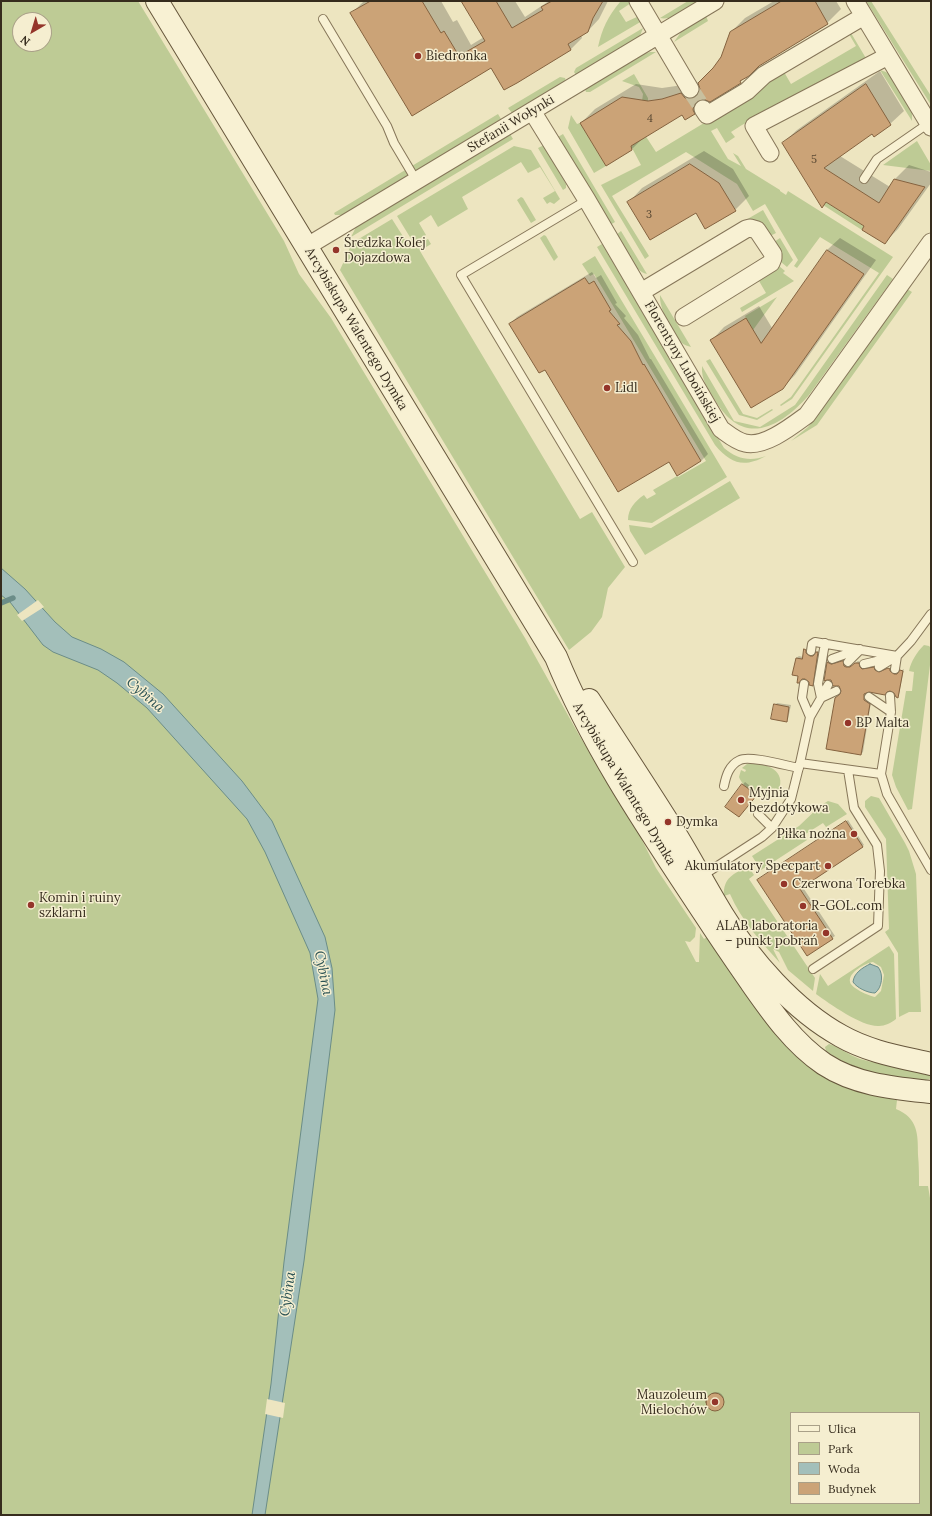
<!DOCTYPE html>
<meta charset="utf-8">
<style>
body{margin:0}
#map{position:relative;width:932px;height:1516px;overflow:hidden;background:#ede5c0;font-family:Lora,serif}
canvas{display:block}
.frame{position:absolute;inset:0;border:2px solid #362c1d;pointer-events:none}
.legend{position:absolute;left:790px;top:1412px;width:130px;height:92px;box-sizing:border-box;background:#f5eed0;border:1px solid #a9a088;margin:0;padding:5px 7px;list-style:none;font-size:12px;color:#362c1d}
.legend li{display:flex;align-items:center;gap:8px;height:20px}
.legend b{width:20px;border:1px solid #a9a088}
.north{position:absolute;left:12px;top:12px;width:40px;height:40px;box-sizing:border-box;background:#f5eed0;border:1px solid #a9a088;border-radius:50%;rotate:218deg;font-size:11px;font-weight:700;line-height:16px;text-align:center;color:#362c1d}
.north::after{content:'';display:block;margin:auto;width:14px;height:18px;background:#94352a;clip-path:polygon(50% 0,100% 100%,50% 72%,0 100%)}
</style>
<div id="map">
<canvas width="932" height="1516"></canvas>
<div class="frame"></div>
<ul class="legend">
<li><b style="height:5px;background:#f8f1d3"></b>Ulica</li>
<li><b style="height:11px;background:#becb95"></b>Park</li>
<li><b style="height:11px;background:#a3bfba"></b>Woda</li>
<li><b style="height:11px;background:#cba377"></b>Budynek</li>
</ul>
<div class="north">N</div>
</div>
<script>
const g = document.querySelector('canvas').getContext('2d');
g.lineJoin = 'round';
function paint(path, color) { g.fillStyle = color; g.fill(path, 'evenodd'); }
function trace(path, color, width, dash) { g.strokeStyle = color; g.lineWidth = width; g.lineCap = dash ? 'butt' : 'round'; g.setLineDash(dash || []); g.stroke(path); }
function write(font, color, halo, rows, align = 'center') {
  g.font = font + ' Lora,serif'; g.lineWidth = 3; g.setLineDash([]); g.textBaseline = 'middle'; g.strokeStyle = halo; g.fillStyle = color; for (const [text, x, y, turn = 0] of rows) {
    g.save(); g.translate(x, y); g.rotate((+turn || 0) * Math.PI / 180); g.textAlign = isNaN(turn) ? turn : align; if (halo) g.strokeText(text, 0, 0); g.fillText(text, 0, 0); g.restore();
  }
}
paint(new Path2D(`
 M1 1H138L284 241 299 274 331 318 525 638 579 735 639 834 656 868 696 928 695 937 690 942 685 941 696 962H699L700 933 704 939 712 934C725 953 737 973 750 993 775 1033 796 1065 841 1085 858 1093 878 1096 897 1100L896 1109C918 1118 918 1134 918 1155 919 1165 919 1175 919 1186H928L931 1204V1515H1ZM20 20H44V44H20ZM791 1413H919V1503H791Z
 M630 1 631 3 619 11 626 22 639 16 642 21 598 47C602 29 608 16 620 2Z
 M688 1H699C688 8 673 21 660 18Z
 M866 1H871L931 96V105Z
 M706 16 708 21 674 42 681 32Z
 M643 28 640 36 576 75 574 72 576 68Z
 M851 33 867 60 742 125 731 132 735 137 726 143 717 128 711 131 728 159 741 166 733 153 738 156 746 169 780 190V191L786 195 788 191 893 257 792 399 781 406 780 405 791 397 879 273 820 237 797 268 794 266 798 260 765 204 753 211 737 184 686 152 612 196 649 256 645 259 601 185 641 165 631 146 633 145 632 143 645 135 656 152 704 123 716 119 770 80 784 72 791 84 856 46 849 34Z
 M650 52H656L590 92H586L585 89 644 54Z
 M880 70 886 72 891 76 912 110V121Z
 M634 74 648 98V101H642L643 94 639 87 622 81Z
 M560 77 565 78 566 81 512 113 508 108Z
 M498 114 501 119 343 215H335L334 213Z
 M571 115 577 124 580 123 606 166 594 173 568 128Z
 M510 134 513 139 351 237 356 227Z
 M563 134 615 222 610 225 558 137Z
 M917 141 931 165V171L883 165Z
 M544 145 566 184V188L563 190 538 148Z
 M514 146 531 150 560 199 554 204 550 202 547 204 543 198 555 191 540 167 528 173 521 162 462 197 468 209 438 227 431 215 419 223 426 235 413 242 397 216Z
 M521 197 523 198 536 220 531 223 517 200Z
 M826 202 864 226 862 230 823 205Z
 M763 210 776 233 770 236C762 225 760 218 744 221Z
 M392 219 411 249 428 239 431 244 420 251 580 519 592 512 625 567 608 588 602 617 591 632 569 650 340 270 352 243Z
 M621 231 647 274C633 271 623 247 616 235Z
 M544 235 546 236 558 257 554 261 540 238Z
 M780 238 793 260 787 267 781 262V259L774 242Z
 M602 244 724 448C737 459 750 462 766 456 744 468 731 464 715 445L597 247Z
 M595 256 727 477 652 523 628 520C628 509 635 501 644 495L647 499 656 494 653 490 677 476 678 477 706 461 594 274 590 276 582 264Z
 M779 266 785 271 783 273 794 281 742 312 740 308 766 293 759 281 773 272Z
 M887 275 893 279 809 395C780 428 743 448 715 400 708 389 701 380 702 366L734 421 760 427 795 405Z
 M907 289 912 292 817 425 791 441 808 427 813 420Z
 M660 295 691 347C687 346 682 344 680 341 671 331 659 308 660 295Z
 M777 297 753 330 745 316Z
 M710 359 743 414 757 418 772 409 773 410 757 420 739 415 706 361Z
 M730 481 740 498 645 555 630 531 629 525 651 528Z
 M924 645 929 646 931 648V657L912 809 908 810 896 787 892 775 906 691H912L914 672 909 671C911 661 917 652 924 645Z
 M747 764C767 762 789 771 777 794 764 801 744 790 739 777L741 770 745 772 746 770 742 768Z
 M871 796 879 798 905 843 909 851 916 874 921 1012H909L899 1017 898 953 885 932 889 929 886 839 865 807V801Z
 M828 801 838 804 847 814 826 827 823 823 804 835 807 840 761 870 752 856 799 826 820 806Z
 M748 866 754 875 749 879 815 978 813 991 788 970 779 952 773 949 780 963C761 942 741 920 730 894L724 896C723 877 734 874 748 866Z
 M889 946 894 954 896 1019C891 1023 885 1026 879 1026 862 1027 830 1004 816 994L820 974 828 986ZM873 962 881 967 884 975 881 991 875 997C869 996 851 988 850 982 848 972 866 963 873 962Z
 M829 1044C839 1047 849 1055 860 1059 883 1066 908 1066 931 1074V1078C925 1082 917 1080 910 1079 879 1076 851 1069 826 1051L825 1047Z`), '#becb95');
const water = new Path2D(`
 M1 568 25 589 55 622 72 637 101 649 124 662 163 694 242 781 272 821 325 937 332 968 335 1010 304 1261 265 1515H252L271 1384 284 1262 318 999 310 953 265 852 247 819 147 708 117 683 98 670 53 652 43 645 10 602 1 595Z
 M870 964 878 967C884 974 882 988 875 993 868 993 857 988 853 982 854 973 862 968 870 964Z`);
paint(water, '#a3bfba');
trace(water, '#6b8d88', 1);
paint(new Path2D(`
 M38 600 44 607 22 621 17 615Z
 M267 1399 285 1403 283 1418 265 1414Z`), '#ede5c0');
paint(new Path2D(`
 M364 1H441L453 22 457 20 471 45 484 37 462 1H515L525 17 549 1H608L599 19 587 32 581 35 582 38 570 50 492 67 412 115 352 13Z
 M774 1H836L841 9 827 23 758 66 740 82 708 100 694 114H682L644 137 632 149 606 165 581 123 595 109 636 84 662 88 676 86 695 80 699 84 715 67 722 57 731 32 745 18Z
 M880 71 904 111 890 124 872 132 840 156 890 187 895 179 909 165 931 172V183L898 229 884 243 866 226 827 201 822 206 783 143 797 130Z
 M704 151 733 169 749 196 735 210 696 211 629 202 642 188Z
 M840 238 876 260 795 375 782 388 712 340 724 327 759 306 772 328 827 250Z
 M592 272 596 278 601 275 617 303 615 304 626 316 624 318 638 335 650 359H651L708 454 701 461 677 475 669 460 546 368 510 324 517 317Z
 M807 648 808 651 812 655 816 654 819 650 814 683 812 685 810 681 800 676 796 658 799 656 803 657 805 650Z
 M830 660 834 663 845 660 846 664 849 666 853 665 858 661 860 662 864 668 876 666V668L881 671 892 667 893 671 897 673 904 669 899 694 897 697 895 692 890 689 869 690 866 692V698L871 702 863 752 861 754 842 694 843 691 839 685 832 680H825L828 662Z
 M777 703 791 705 788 719 786 721 775 705Z
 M745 782 758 792 741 814 726 806Z
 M848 820 864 845 802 886 835 936 808 955 758 880Z
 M708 1400a8 8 0 1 1 16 0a8 8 0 1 1-16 0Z`), '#0003');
trace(new Path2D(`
 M1 603 13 598`), '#6b8d88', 5.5);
const building = new Path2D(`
 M371 1H422L441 33 444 31 459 56 485 41 461 1H496L512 28 543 10 541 7 552 1H603L593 18 588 32 568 44 571 50 517 83 504 90 491 68 412 116 350 13Z
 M782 1H815L828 24 759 66 749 76 740 81 741 83 710 102 703 99 698 101 694 105 693 110 695 114 685 120 682 115 631 146 632 150 606 166 580 123 622 97 648 101 662 99 681 93 685 98 690 99 695 97 698 94 700 89 698 83 713 68 721 57 730 32Z
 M866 84 891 125 874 137 872 134 824 168 879 203 894 179 925 187 885 244 862 230 864 226 826 202 822 208 782 143Z
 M690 164 719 183 736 211 705 229 696 213 650 240 627 202Z
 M827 250 864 274 783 389 751 408 710 340 746 318 761 343Z
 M585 278 589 284 594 281 611 310 609 311 620 324 617 325 631 341 643 365 644 364 701 461 677 476 669 462 618 492 545 370 539 373 509 324Z
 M804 649 806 650V653L810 656H813L816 652H818L813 686 809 685V682L805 679H802L799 683H797L798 676 792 675 796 658 802 659Z
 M843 661 844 666 846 667H850L855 663H859L860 667 862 669 874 667 875 670 879 672 888 668 890 669V671L894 674H897L900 670 903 671 898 698 896 697 894 693 890 691 887 692 885 695 869 692 864 694V700L870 704 861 755 826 749 835 698 840 694 841 691 839 686H833L831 680H827L824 681 827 662 831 664Z
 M774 704 789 707 787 722 771 719Z
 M742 784 757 795 739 817 725 807Z
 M846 821 863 847 800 889 833 939 807 956 757 880Z
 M706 1402a9 9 0 1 1 18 0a9 9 0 1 1-18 0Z`);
paint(building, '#cba377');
trace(building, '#84623f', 1);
trace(new Path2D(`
 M690 89 703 109`), '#c8c09f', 17, [17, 8]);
const lane = new Path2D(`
 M323 19 387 126 394 143 416 180
 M864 179 877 159 929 123
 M587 200 461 275 633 562
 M811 651 812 644 815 642 897 656
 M832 659 860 649
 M848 662 859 651
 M864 664 889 658
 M879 667 897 656 911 641 931 614
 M895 669 897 656
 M804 684 802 698 810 717
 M890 696 891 712 881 774 887 794 931 870
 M869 697 891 712
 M821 698 836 691
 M821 698 828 685
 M800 763 881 774
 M724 786C726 776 729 765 740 760 750 755 787 766 799 768
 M758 814 772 828
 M702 876 762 837 772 828 791 799 800 763 810 717 821 698 818 684 825 643
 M813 969 878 926 880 871 877 845 854 808 848 770`);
const street = new Path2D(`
 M638 1 690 89
 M855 1 931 127
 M703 109 707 115 747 91 764 75 864 16
 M532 111 587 200 721 429C728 434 736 441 745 443 764 448 792 426 807 415L931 242
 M770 153 754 126 888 56
 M306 247 715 1
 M641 292 746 229 750 228 757 230 773 254V258L771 263 684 317`);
const secondary = new Path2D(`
 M157 1 556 657C593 748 650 831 704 913 719 936 734 958 750 981 771 1011 793 1043 824 1064 856 1085 894 1088 931 1092
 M589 700C618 745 648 790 676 835 692 861 706 888 722 914 750 960 794 1010 841 1036 869 1052 901 1057 931 1064`);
trace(lane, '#867659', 10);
trace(street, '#867659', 19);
trace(secondary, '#67573c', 24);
trace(lane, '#f8f1d3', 8);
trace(street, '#f8f1d3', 17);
trace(secondary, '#f8f1d3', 22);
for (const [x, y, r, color] of [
 [418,56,4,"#94352a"],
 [336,250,4,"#94352a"],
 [607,388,4,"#94352a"],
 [848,723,4,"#94352a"],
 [741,800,4,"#94352a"],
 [668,822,4,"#94352a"],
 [854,834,4,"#94352a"],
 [828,866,4,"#94352a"],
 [784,884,4,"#94352a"],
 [31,905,4,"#94352a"],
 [803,906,4,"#94352a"],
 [826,933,4,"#94352a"],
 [715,1402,4,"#94352a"]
]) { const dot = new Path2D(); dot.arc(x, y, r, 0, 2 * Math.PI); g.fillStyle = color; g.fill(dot); trace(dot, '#f5eed0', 1.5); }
write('11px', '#5b4a34', null, [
 ["4",650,119],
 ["5",814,160],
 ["3",649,215]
]);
write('13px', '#362c1d', '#f5eed0', [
 ["Biedronka",426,56],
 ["Średzka Kolej",344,243],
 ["Dojazdowa",344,258],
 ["Lidl",615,388],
 ["BP Malta",856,723],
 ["Myjnia",749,793],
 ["bezdotykowa",749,808],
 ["Dymka",676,822],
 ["Piłka nożna",846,834,"right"],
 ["Akumulatory Specpart",820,866,"right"],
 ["Czerwona Torebka",792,884],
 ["Komin i ruiny",39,898],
 ["szklarni",39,913],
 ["R-GOL.com",811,906],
 ["ALAB laboratoria",818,926,"right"],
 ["– punkt pobrań",818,941,"right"],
 ["Mauzoleum",707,1395,"right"],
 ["Mielochów",707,1410,"right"]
], 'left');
write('13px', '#362c1d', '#f5eed0', [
 ["Stefanii Wołynki",511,124,-31],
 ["Arcybiskupa Walentego Dymka",356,329,59],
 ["Florentyny Luboińskiej",682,362,60],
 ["Arcybiskupa Walentego Dymka",624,784,59]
]);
write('italic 14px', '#2c5355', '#f5eed0', [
 ["Cybina",145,695,41],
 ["Cybina",323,973,79],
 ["Cybina",288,1294,-82]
]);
</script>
